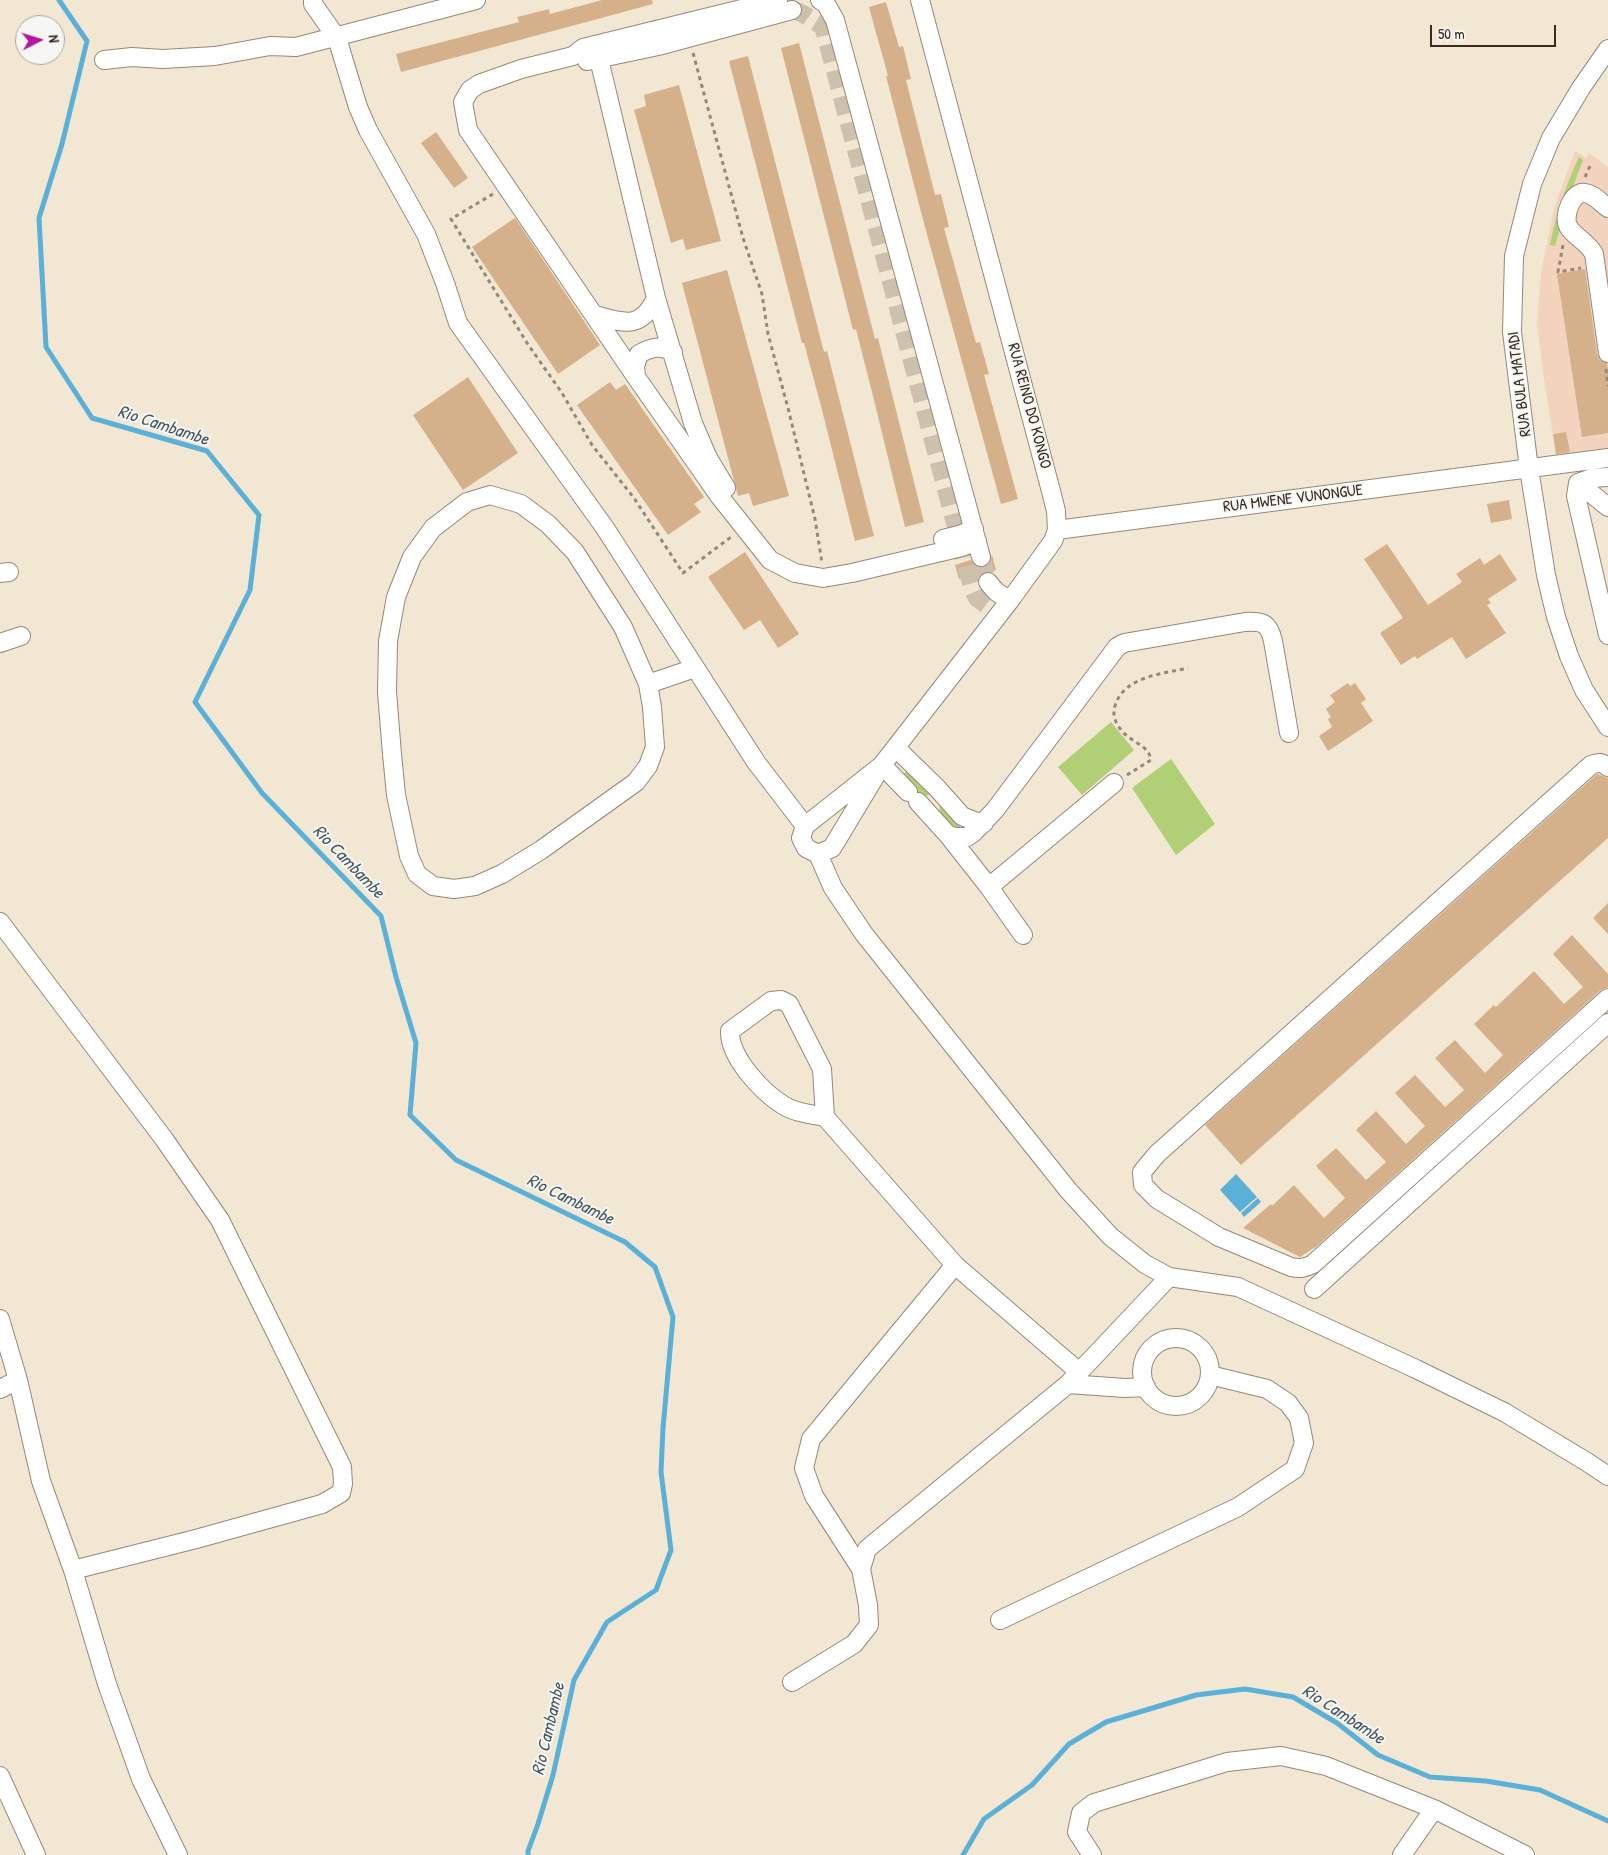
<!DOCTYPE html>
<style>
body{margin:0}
#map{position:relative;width:1608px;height:1855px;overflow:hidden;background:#f2e7d2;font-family:"Patrick Hand",sans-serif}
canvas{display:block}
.north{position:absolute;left:15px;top:15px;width:50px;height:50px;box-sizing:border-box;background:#f6f6f2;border:1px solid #aba49d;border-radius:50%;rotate:85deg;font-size:14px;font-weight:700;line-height:20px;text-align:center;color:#3b2a1e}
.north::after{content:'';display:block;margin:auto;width:18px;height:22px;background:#b5179e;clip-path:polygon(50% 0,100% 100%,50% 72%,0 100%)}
.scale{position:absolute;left:1430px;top:25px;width:126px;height:22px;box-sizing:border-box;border:2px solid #3b2a1e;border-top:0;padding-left:6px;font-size:15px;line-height:18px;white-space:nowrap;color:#3b2a1e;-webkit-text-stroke:4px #f6f6f2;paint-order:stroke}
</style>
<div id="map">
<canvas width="1608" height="1855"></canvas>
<div class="north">N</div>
<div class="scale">50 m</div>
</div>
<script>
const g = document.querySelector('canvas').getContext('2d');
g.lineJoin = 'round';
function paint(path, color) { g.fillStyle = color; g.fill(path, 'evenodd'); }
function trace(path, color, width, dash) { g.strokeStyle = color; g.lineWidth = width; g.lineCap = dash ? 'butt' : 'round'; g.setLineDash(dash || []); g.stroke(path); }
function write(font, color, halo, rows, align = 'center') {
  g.font = font + ' "Patrick Hand",sans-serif'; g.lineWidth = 4; g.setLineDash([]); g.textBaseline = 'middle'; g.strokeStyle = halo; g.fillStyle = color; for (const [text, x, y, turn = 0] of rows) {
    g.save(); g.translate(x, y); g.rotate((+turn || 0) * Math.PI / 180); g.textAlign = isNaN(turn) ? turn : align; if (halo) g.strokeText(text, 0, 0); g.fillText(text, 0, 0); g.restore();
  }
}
paint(new Path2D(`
 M1575 151 1586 158 1589 153 1608 167V455L1557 461 1543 372 1537 323 1541 273 1555 205Z`), '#f2d4be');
paint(new Path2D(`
 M1579 157 1583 160 1567 202 1555 246 1550 245C1556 214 1566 185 1579 157Z
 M1111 722 1134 750 1082 795 1058 767Z
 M1171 759 1215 824 1176 855 1132 788Z
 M906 772H910L931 791 929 795 923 797 903 780V774Z
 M944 805 960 822V829C951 827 937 815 940 806Z`), '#b0cf76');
paint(new Path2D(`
 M1236 1174 1257 1197 1240 1212 1220 1190Z
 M1258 1198 1261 1202 1244 1217 1241 1213Z`), '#5bb0d7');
trace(new Path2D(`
 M59 0 87 41 62 144 39 218 46 347 92 418 207 451 259 515 250 590 195 702 262 793 381 916 396 977 416 1043 410 1115 456 1160 625 1242 655 1267 673 1317 663 1428 661 1472 671 1550 656 1590 607 1622 574 1680 553 1775 538 1824 528 1851V1855
 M963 1855 984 1819 1032 1785 1069 1744 1106 1722 1196 1695 1245 1689 1293 1697 1337 1723 1378 1755 1430 1777 1486 1781 1540 1790 1608 1821`), '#5bb0d7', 5);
paint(new Path2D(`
 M602 0H652L653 4 401 72 396 54 519 22 517 17 549 9 550 14Z
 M886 2 899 47 903 46 911 79 906 80 935 195 941 194 949 227 944 228 976 343 980 342 989 374 984 375 1018 499 1001 504 922 216 886 76H888L869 7Z
 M799 43 875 339 878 338 924 522 905 527 872 392 856 329 853 330 781 48Z
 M748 56 824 352 827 351 874 536 855 541 821 406 804 343H802L729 61Z
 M679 85 721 241 686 250 683 239 671 243 634 110 646 106 644 95Z
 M436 132 468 178 454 188 421 143Z
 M515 218 600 345 558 374 472 247Z
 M1585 269 1597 354 1600 360 1607 363 1608 370V433L1582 437 1557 274Z
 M727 270 789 496 753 506 749 493 738 496 682 283Z
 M468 377 518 453 463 490 413 415Z
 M610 382 616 390 625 384 704 497 694 504 701 512 668 535 577 405Z
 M1566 432 1570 452 1556 454 1553 434Z
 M1509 500 1512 519 1491 523 1487 504Z
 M1387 544 1428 605 1462 582 1456 574 1480 558 1484 565 1500 554 1517 580 1488 599 1491 603 1487 605 1506 633 1466 659 1452 637 1417 659 1415 656 1401 665 1380 633 1403 618 1364 559Z
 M745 552 799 634 778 648 760 620 744 630 708 577Z
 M992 555 996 570 959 579 955 565 971 560 978 567H984L989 564Z
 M1348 683 1350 686 1355 683 1366 699 1361 703 1373 721 1328 751 1319 736 1332 727 1328 719 1331 717 1326 709 1335 702 1330 695Z
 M1597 774 1608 778V838L1241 1165 1205 1125Z
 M1608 903V934L1593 918Z
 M1572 935 1608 974V987L1601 990 1317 1246 1300 1257 1243 1228 1271 1204 1272 1206 1294 1185 1324 1218 1345 1198 1316 1166 1336 1148 1366 1180 1386 1162 1356 1130 1376 1111 1406 1144 1425 1126 1395 1093 1415 1075 1445 1107 1464 1090 1435 1058 1455 1040 1485 1073 1503 1055 1474 1024 1494 1005 1496 1007 1534 971 1564 1004 1583 987 1553 954Z`), '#d4b08b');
trace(new Path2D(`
 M792 10C805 12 811 21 823 26L972 587 977 598 998 614
 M981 557 988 582`), '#cdc1ae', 18, [18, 9]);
const minor = new Path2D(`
 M313 0V4L337 38 358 107 368 130 426 234 445 283 458 323 605 528 756 762 805 826
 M778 0 583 48 573 56 521 69 479 84 470 90 463 102 468 130 636 377 720 497 770 560 795 573 823 578 852 573 962 547 977 541
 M820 0 826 4 835 20 981 557
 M1608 49 1581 88 1551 138 1532 184 1514 256 1512 332 1529 469 1546 575 1556 617 1569 656 1584 690 1608 727
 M599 59 656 298 693 423 708 458 726 488
 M104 60 132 57 163 59 215 56 270 46 296 47 476 0
 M587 61 658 46 792 10
 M1608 208C1601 203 1594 194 1585 193 1572 191 1563 216 1568 226 1574 237 1588 242 1594 254L1608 353
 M595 315C624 323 641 330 656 298
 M636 377 635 366 639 354C652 347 660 345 673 352
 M1578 483 1576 496 1608 635
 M1578 483 1608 507
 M1578 483 1592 478 1608 477
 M490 495 521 504 548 524 575 552 623 627 648 684 652 707 655 747 648 766 636 782 541 850 502 874 475 886 454 889 433 886 417 874 409 856 396 795 392 754 387 692 388 641 396 597 412 557 433 528 467 502Z
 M1057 530 1608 458
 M943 539 959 535 974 529
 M0 573 9 572
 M988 582C995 591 999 596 1011 599
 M0 643 21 636
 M648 684 695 668
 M896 748 937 788 962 816 974 821 984 823
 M882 765 805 826 801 838 806 848 818 854 832 848 882 765 1011 599 1053 541 1057 530 1056 511 1051 491 920 0
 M882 765 908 792
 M1608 767C1602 762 1599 762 1591 765L1157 1154 1142 1172 1143 1185 1157 1199 1219 1237 1291 1267C1300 1269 1305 1268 1313 1264L1608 998
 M918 802 948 835 989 887 1023 935
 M948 835 955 837H967L973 833 995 810 1117 647 1124 643 1245 622C1263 621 1269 623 1273 641L1289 733
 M818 854 833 888 864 934 1068 1190 1110 1236 1145 1264 1169 1277 1238 1287 1416 1369 1504 1412 1587 1462 1608 1476
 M989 887 1114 783
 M0 922 164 1139 220 1220 342 1467 343 1484 341 1493 322 1504 196 1539 73 1570
 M825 1117 822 1069 789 1004 781 1000 771 1001 730 1031C729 1057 762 1092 783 1105 795 1113 811 1114 825 1117L955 1265 1078 1371
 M1314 1289 1608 1023
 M0 1319 18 1380 41 1481 73 1570 107 1684 141 1779 178 1855
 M1142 1372a34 34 0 1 1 68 0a34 34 0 1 1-68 0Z
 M1068 1384 1125 1388 1146 1387
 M0 1389 18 1380
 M861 1569 814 1496 804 1468 811 1439 955 1265
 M1000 1620 1238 1507 1295 1469 1304 1443 1299 1418 1288 1403 1267 1389 1210 1375
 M792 1682 854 1644 869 1625 868 1605 861 1569 867 1549 1068 1384 1169 1277
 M0 1776 36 1855
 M1092 1855 1077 1832 1081 1813 1094 1803 1227 1762 1281 1756 1326 1766 1434 1809 1525 1855
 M1402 1855 1434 1809`);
trace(minor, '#968878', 20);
trace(new Path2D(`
 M693 53 743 238 762 294 768 334 788 408 815 519 822 563
 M1585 177 1591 164
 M493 194 451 219 527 343 562 393 592 445 634 498 683 573 731 537
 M1563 245 1558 272 1581 268
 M1606 369 1608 386
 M1127 775 1151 760C1149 747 1137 744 1127 736 1119 729 1111 718 1115 706 1124 676 1162 674 1188 668`), '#968878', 3, [4, 4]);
trace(minor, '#fff', 18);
write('16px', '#3b2a1e', '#f6f6f2', [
 ["RUA BULA MATADI",1520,384,-97],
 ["RUA REINO DO KONGO",1029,406,75],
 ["RUA MWENE VUNONGUE",1293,499,-7]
]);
write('italic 18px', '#46595f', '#f6f6f2', [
 ["Rio Cambambe",163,426,18],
 ["Rio Cambambe",348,862,46],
 ["Rio Cambambe",570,1200,26],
 ["Rio Cambambe",1343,1715,33],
 ["Rio Cambambe",549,1729,-77]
]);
</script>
